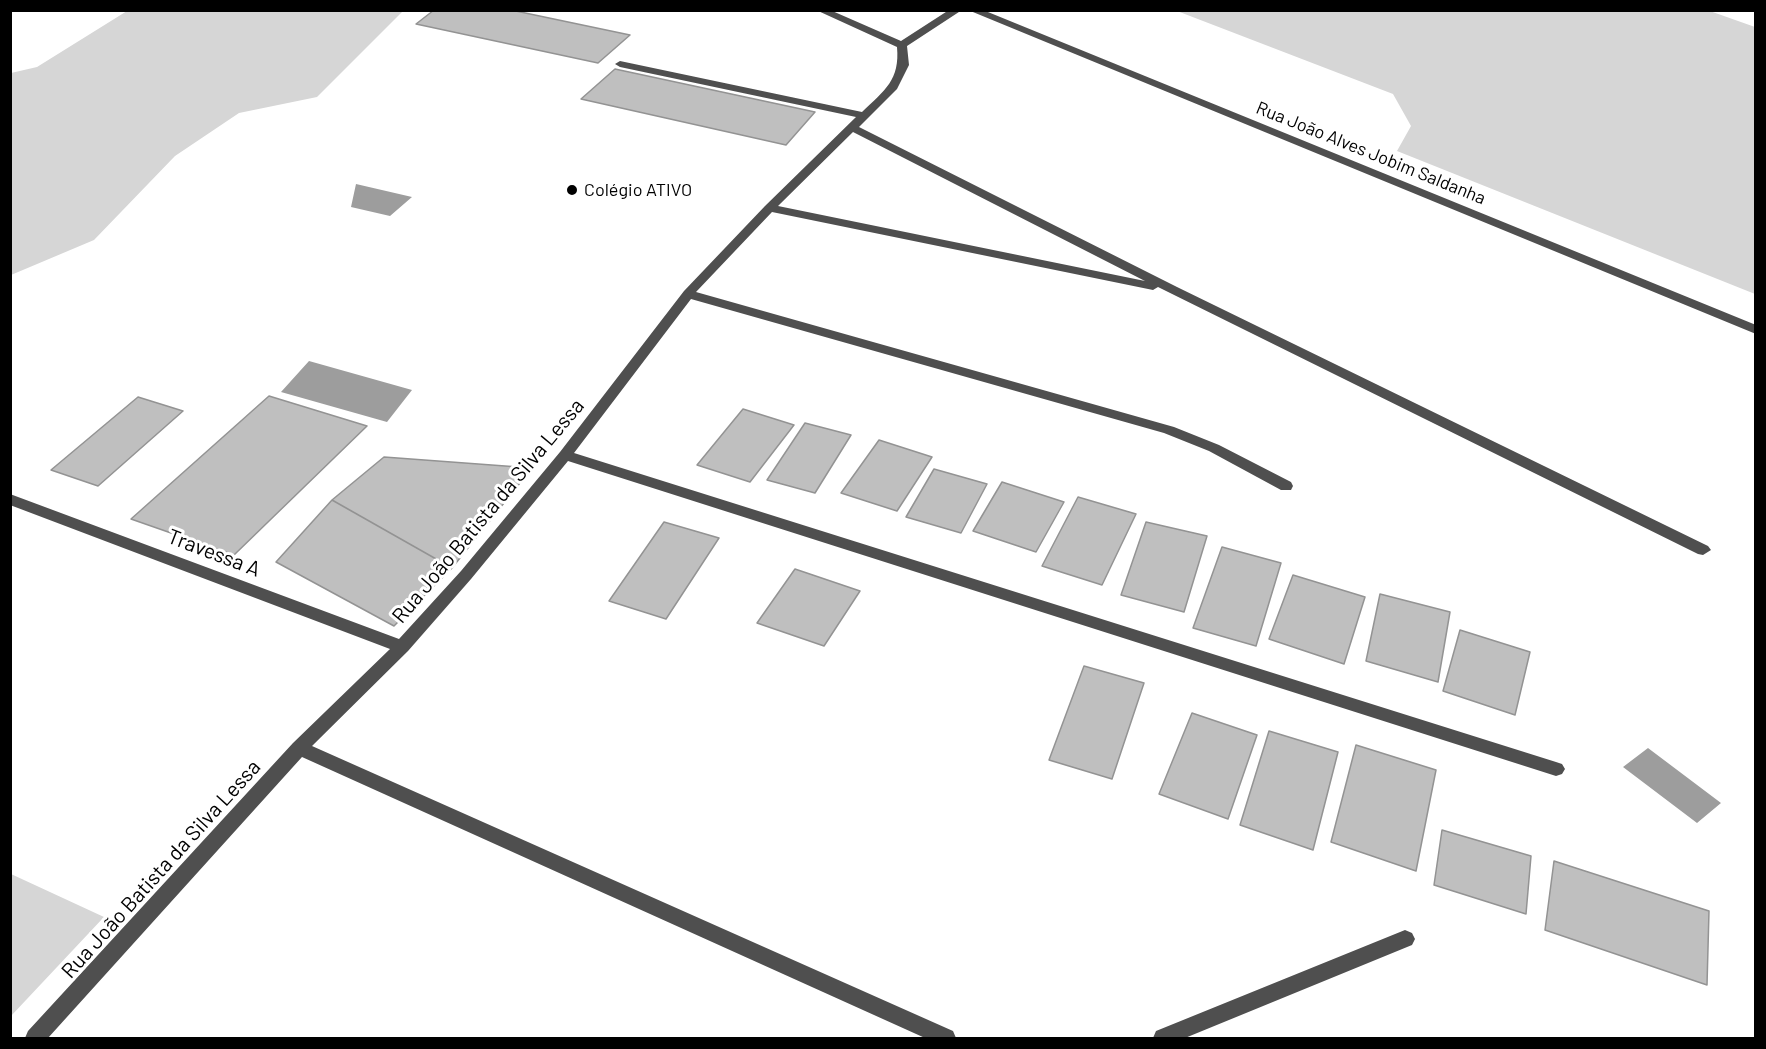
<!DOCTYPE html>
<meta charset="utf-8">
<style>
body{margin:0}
#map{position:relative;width:1766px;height:1049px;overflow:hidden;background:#fff;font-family:Barlow,sans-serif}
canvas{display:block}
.frame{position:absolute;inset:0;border:12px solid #000;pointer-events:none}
</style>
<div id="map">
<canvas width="1766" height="1049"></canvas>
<div class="frame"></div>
</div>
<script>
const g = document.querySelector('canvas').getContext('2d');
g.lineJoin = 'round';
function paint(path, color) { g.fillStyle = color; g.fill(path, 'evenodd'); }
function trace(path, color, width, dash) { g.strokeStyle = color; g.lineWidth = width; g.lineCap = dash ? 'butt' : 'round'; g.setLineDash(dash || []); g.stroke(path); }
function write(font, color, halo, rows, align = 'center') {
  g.font = font + ' Barlow,sans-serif'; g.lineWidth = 6; g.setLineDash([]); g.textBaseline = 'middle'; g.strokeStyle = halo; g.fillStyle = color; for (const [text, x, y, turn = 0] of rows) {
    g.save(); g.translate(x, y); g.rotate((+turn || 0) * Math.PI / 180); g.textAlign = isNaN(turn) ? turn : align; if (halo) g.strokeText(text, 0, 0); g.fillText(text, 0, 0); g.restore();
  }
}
paint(new Path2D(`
 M1707 10 1755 27V294L1397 151 1411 126 1393 94 1177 11Z
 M127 11H403L317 97 239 113 175 156 94 240 11 275V73L37 67Z
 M11 874 104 917 11 1016Z`), '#d6d6d6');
paint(new Path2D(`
 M356 184 412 197 390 216 351 207Z
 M309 361 412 390 387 422 281 392Z
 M1648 748 1721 803 1697 823 1623 767Z`), '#9d9d9d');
const building = new Path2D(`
 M434 10H511L630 35 598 63 416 24Z
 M615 69 815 112 786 145 581 99Z
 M269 396 367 426 234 555 131 519Z
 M138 397 183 411 98 486 51 470Z
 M743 409 794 425 750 482 697 465Z
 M805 423 851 435 815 493 767 480Z
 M879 440 932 457 897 511 841 493Z
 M384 457 532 468 452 568 332 500Z
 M934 469 987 484 961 533 906 517Z
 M1002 482 1064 502 1036 552 973 531Z
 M1078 497 1136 514 1102 585 1042 566Z
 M332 500 452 568 394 626 276 562Z
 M664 522 719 538 666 619 609 601Z
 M1146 522 1207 536 1184 612 1121 595Z
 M1222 547 1281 563 1256 646 1193 628Z
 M795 569 860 591 824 646 757 623Z
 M1293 575 1365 597 1344 664 1269 639Z
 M1380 594 1450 612 1438 682 1366 661Z
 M1460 630 1530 652 1515 715 1443 691Z
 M1084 666 1144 683 1112 779 1049 760Z
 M1192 713 1257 735 1228 819 1159 794Z
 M1269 731 1338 752 1313 850 1240 825Z
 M1356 745 1436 770 1416 871 1331 842Z
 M1442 830 1531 856 1526 914 1434 885Z
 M1554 861 1709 911 1707 985 1545 930Z`);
paint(building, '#bfbfbf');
trace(building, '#939393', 1.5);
paint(new Path2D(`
 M816 10H830L901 41 949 10H962L907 46 909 65 897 89 859 127 1177 287 1708 546 1711 550 1703 555 1698 554 1158 287 1153 290 772 212 696 292 1174 427 1219 445 1291 482 1293 486 1291 490H1281L1209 451 1164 433 691 299 574 453 1556 762 1562 764 1565 769 1562 774 1556 776 568 461 471 579 408 651 312 746 953 1031 956 1038H925L302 757 48 1038H25L28 1031 293 743 390 649 10 505V494L399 639 461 571 560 452 684 291 765 206 856 117 620 67 615 64 620 61 862 112C885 90 900 80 897 47ZM853 132 1145 281 778 206Z
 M968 10H983L1756 325V334Z
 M1405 930 1412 933 1415 939 1412 945 1185 1038H1153L1156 1031Z`), '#4f4f4f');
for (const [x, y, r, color] of [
 [572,190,6,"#000"]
]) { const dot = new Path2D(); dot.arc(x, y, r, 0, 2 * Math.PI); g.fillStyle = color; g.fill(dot); trace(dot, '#fff', 2); }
write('18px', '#000', '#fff', [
 ["Rua João Alves Jobim Saldanha",1371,153,22]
]);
write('18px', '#000', '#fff', [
 ["Colégio ATIVO",584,190]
], 'left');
write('21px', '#000', '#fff', [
 ["Rua João Batista da Silva Lessa",488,511,-50],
 ["Travessa A",214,553,21],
 ["Rua João Batista da Silva Lessa",161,869,-48]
]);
</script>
